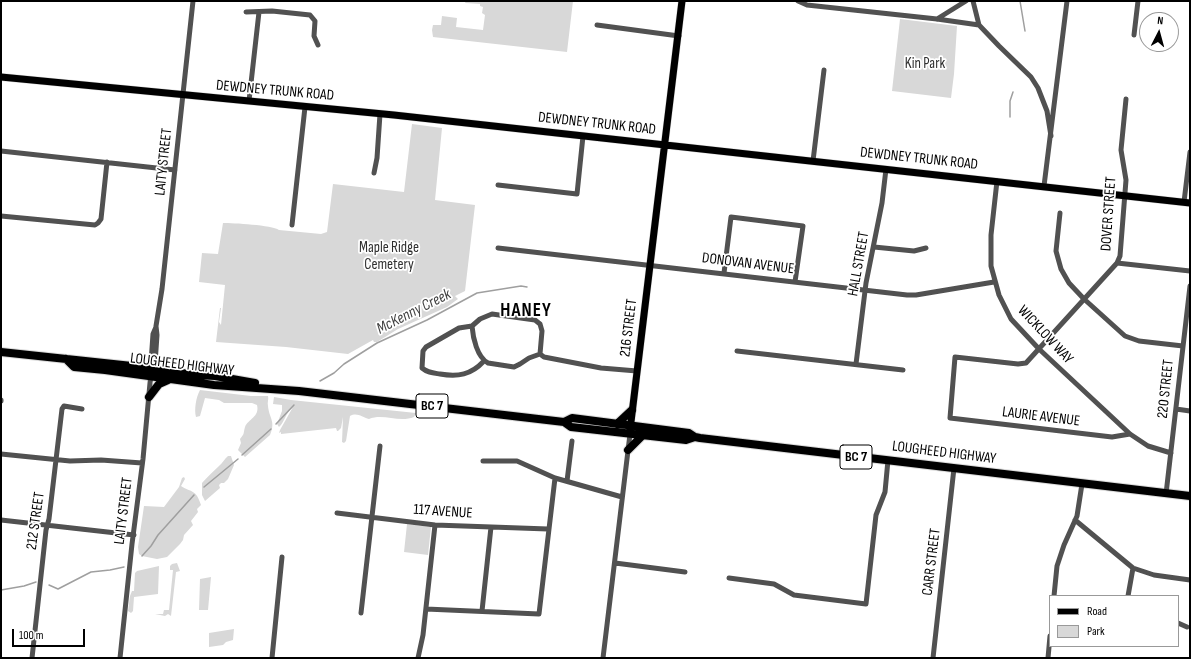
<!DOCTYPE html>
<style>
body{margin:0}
#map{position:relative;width:1191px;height:659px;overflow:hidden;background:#fff;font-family:"Sofia Sans Condensed",sans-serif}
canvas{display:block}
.frame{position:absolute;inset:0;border:2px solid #000;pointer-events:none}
.legend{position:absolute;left:1049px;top:595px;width:130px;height:52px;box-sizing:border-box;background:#fff;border:1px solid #999;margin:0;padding:5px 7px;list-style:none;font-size:12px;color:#000}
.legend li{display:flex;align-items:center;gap:8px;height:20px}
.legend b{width:20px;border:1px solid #999}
.north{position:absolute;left:1139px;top:12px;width:40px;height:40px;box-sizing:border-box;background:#fff;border:1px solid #999;border-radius:50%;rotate:6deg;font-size:11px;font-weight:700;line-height:16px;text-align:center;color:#000}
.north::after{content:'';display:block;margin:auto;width:14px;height:18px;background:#000;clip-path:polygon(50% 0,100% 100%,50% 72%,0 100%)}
.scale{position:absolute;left:12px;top:629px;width:73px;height:18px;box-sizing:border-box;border:2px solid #000;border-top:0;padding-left:5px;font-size:12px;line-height:14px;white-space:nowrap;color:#000;-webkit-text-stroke:3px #fff;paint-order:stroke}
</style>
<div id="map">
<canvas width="1191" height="659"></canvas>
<div class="frame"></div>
<ul class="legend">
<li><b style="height:5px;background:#000"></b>Road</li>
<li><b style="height:11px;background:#d8d8d8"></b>Park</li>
</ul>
<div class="north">N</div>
<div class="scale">100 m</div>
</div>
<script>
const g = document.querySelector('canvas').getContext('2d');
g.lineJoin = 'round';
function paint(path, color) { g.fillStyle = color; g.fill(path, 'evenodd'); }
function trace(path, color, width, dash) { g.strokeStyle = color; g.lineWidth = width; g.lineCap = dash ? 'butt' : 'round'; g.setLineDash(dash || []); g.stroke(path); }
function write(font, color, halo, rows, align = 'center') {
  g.font = font + ' "Sofia Sans Condensed",sans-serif'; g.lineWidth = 3.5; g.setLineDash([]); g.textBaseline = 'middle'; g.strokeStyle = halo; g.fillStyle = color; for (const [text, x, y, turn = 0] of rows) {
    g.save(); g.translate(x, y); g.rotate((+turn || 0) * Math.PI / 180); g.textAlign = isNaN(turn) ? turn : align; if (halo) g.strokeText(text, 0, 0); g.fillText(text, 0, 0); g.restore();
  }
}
paint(new Path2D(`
 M466 1H573L567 52 433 37 432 30 433 25H441L442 16 457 18 456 27 483 30 485 15 482 13 483 7 480 6V4L465 3Z
 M900 19 957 26 954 74 951 98 892 91Z
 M412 124 442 128 435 200 475 205 465 291 455 296 458 299 447 307 398 329 377 342H374L373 340 348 354 286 347 216 342 220 308H221L219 322 221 325 225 285 199 282 202 253 218 254 223 223C233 223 272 225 279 230L321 234 327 232 333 184 404 192Z
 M200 390 251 396H268C269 399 267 402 268 406 269 418 276 421 270 435L245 457 238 450 241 443 240 439C245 433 243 434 245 427 248 419 260 417 257 405L252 403H224L219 400 205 398 200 416 196 417C194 410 196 397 200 390Z
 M274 397 291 400 416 413 414 417C399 423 383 413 369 419 362 417 357 412 350 416L346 441 344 443 342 442 343 417 341 428 338 431H337L336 428 281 434V432L279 433 280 430 293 407C285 413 285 422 279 427L277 424 282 411V405L273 404Z
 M228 456H231L234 465 228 479 224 483H221L219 485 220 488 205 501 202 495V483C207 477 213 472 219 466 223 463 224 459 228 456Z
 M184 477 185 479 181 486C192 493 196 489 201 505L197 509 198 512 191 521 193 525 184 535 183 540 180 544 167 557 157 559 142 556 139 554 138 547 144 506 164 507 179 487 182 478Z
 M407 524 431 527 428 555 404 552Z
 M177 563 180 571 176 572 171 616 168 614 165 616 155 614H163L164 610H169L173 570H170V566L172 564Z
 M159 566 158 594 134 597 133 611 131 613 128 611 130 596 132 591H134L135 573 137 571Z
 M211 577 208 610H199L200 579Z
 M234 629 233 640 226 642 223 645 209 647V633Z`), '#d8d8d8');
trace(new Path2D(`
 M1020 1 1025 31
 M1010 117V101L1013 92
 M320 381 334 373 344 364 377 343 427 320 477 293 521 286 527 287
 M276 424 294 405
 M242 455 271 429
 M204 487 238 459
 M142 556 151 546 158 535 194 495
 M49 585 58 589 91 572 110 570 124 567
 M1 590 24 586 36 582`), '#9f9f9f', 1.5);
const major = new Path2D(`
 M1 77 394 115 1190 203
 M630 430 682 1`);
const highway = new Path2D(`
 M1 352 132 366 196 375 215 376 255 383
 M66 359 74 367 105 370 214 385 299 391 564 422 571 427 686 440 695 437 700 438 1190 496
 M149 397 159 384 168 380
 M564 422 572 418 689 433 695 437
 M617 424 632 410
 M628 450 642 436`);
trace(major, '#dbdbdb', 8);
trace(highway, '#dbdbdb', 10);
trace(new Path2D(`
 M798 1 807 5 937 19 979 25 999 46 1031 77 1038 88 1047 111 1051 136
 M973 1 979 25
 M246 12 272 11 310 15 315 21 314 36 318 45
 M937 19 966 1
 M597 25 679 36
 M1134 35 1138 1
 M1126 99 1121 150 1126 180 1120 256 1117 263 1026 363 1018 364 955 357 950 418 1112 437 1130 434
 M249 101 259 12
 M1 151 175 170
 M813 161 824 70
 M374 173 377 158 380 114
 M997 181 991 235V266L999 295 1011 319 1039 349 1130 434 1148 446 1171 453
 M498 185 577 194 583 136
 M1044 186 1067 1
 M1184 202 1190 152
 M1060 213 1056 251 1061 269 1069 283 1084 299 1125 336 1139 341 1183 346
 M1 216 95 225 98 223 101 219 107 162
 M292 225 305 107
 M874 247 914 251 926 248
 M498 248 907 295H916L994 282
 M1117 263 1190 271
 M724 273 731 217 803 226 795 282
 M472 326C473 338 477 357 488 363L514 367 520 364 529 358 540 354 544 357 601 368 637 371
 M472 326 459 328 426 347 423 351 422 368C428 373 433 373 440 374 458 377 471 375 484 361
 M472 326 480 319 492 314 535 320 540 324 542 331 540 354
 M737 351 903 370
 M856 364 866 283 882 203 886 169
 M152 367 151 363 153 334 156 327
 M1 401V400
 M1176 409 1190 411
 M1 454 70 461 101 460 142 463
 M483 461H517L555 478 622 497
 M567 481 572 441
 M1166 494 1190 286
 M337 513 435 525 548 529
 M1 520 134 535
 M1075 520 1133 568 1154 575 1190 580
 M615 563 685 572
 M729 578 774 584 794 595 866 604 876 515 885 492 888 460
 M1054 596 1057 566 1064 545 1077 516 1082 484
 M1128 596 1133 568
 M426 609 539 614 555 478
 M482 611 491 527
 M361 613 380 446
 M1178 623 1187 627
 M32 658 46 530 49 519 62 409 64 406 82 409
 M120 658 132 544 143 459 150 383 152 367 155 364 157 335 156 326 162 289 193 1
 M272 658 282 557
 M418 658 423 635 435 525
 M603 658 630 434
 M933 658 954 468
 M1048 658 1050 636`), '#515151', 5);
trace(major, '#000', 7);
trace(highway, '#000', 8);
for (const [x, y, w] of [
 [432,406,32],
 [856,457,32]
]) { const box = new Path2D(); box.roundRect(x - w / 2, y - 12, w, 24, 3); g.fillStyle = '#fff'; g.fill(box); trace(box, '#000', 1); }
write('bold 14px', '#000', null, [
 ["BC 7",432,406],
 ["BC 7",856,457]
]);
write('15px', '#2f2f2f', '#fff', [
 ["Kin Park",925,64],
 ["Maple Ridge",389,248],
 ["Cemetery",389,265]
]);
write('15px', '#000', '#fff', [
 ["DEWDNEY TRUNK ROAD",275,91,5],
 ["DEWDNEY TRUNK ROAD",597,124,6],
 ["DEWDNEY TRUNK ROAD",919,159,6],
 ["LAITY STREET",164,162,-84],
 ["DOVER STREET",1109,214,-86],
 ["DONOVAN AVENUE",748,264,7],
 ["HALL STREET",859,264,-80],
 ["216 STREET",629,328,-83],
 ["WICKLOW WAY",1045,335,47],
 ["LOUGHEED HIGHWAY",182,365,7],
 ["220 STREET",1166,389,-84],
 ["LAURIE AVENUE",1041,417,7],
 ["LOUGHEED HIGHWAY",944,453,7],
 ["LAITY STREET",124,511,-83],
 ["117 AVENUE",443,512,4],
 ["212 STREET",36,521,-82],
 ["CARR STREET",932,562,-83]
]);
write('italic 16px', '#404040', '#fff', [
 ["McKenny Creek",414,312,-27]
]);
g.letterSpacing = '1px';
write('bold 19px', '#000', '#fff', [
 ["HANEY",526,311]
]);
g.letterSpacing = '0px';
</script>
